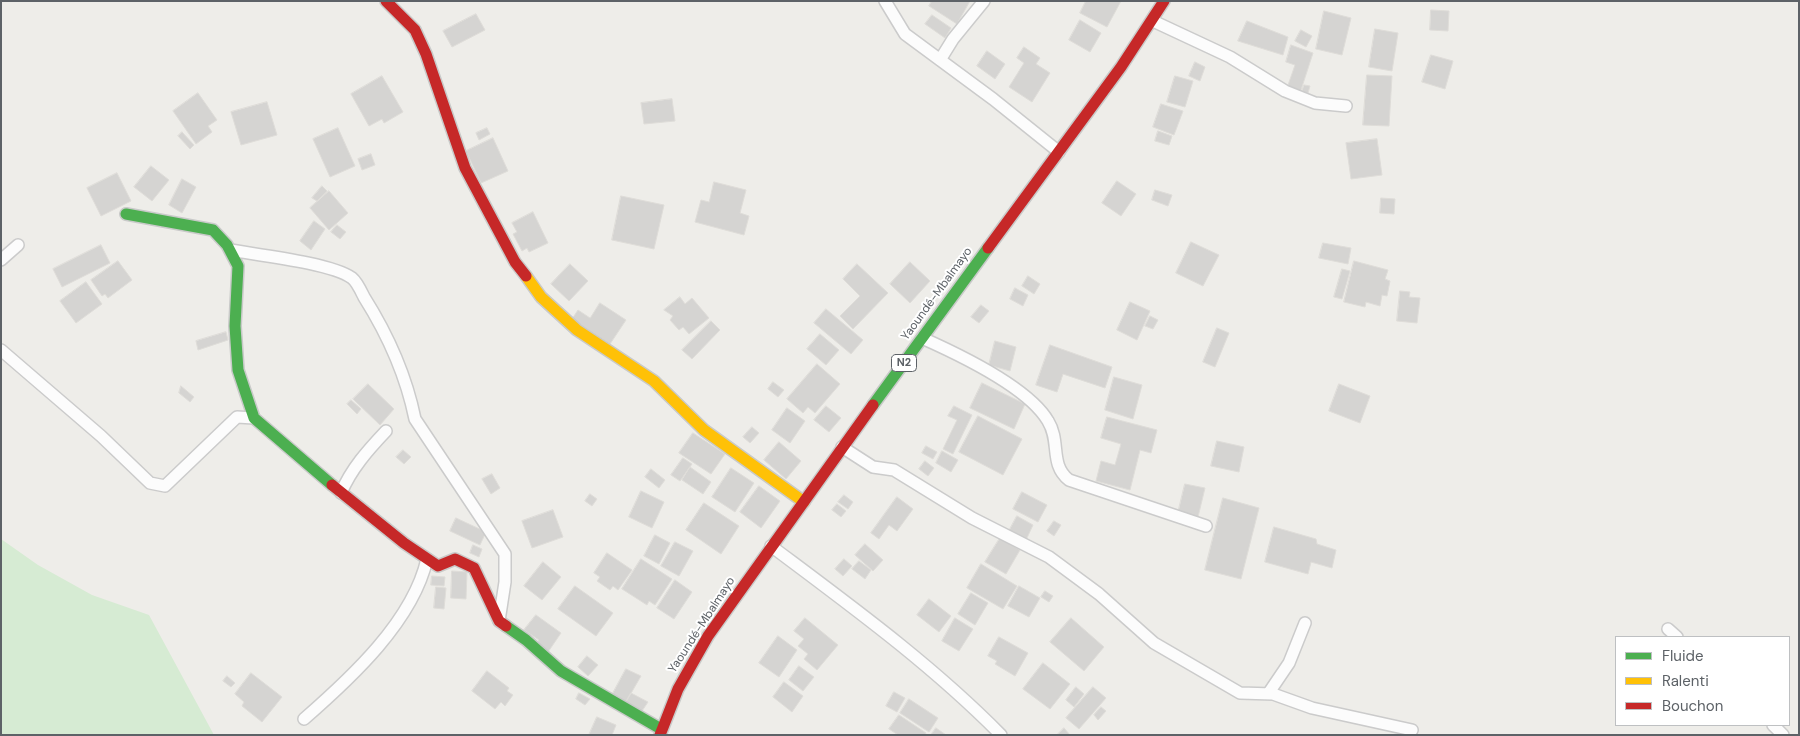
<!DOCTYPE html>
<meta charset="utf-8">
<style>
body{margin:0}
#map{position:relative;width:1800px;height:736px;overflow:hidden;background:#eeede9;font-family:"DM Sans",sans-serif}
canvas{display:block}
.frame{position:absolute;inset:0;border:2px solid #5d6267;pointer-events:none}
.legend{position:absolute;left:1615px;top:636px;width:175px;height:90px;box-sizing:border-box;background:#fff;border:1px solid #bec0c2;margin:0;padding:6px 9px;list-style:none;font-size:15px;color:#5d6267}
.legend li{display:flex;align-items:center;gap:10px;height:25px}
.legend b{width:25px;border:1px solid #bec0c2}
</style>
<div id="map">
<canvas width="1800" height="736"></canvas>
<div class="frame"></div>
<ul class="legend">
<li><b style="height:6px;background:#4caf50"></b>Fluide</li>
<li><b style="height:6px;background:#ffc107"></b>Ralenti</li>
<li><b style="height:6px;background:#c62828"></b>Bouchon</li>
</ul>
</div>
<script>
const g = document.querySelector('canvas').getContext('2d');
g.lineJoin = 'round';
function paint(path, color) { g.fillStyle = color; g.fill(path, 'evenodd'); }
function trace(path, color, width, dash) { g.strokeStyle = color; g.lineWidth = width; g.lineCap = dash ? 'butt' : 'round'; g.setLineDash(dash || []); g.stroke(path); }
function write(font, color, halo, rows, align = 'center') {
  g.font = font + ' "DM Sans",sans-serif'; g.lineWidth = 4; g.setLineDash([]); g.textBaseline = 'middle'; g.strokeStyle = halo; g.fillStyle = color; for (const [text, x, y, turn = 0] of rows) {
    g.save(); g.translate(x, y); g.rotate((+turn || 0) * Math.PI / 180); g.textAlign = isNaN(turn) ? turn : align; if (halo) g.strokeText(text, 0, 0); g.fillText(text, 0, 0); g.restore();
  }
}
paint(new Path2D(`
 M1 539 38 565 92 595 149 615 214 735H1Z`), '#d6ebd3');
const building = new Path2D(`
 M932 1H970L957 24 929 6Z
 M1086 1H1121L1107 27 1080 13Z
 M1431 10 1449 11 1448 31 1430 30Z
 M1324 11 1351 18 1342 55 1316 49Z
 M476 14 485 30 452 47 443 31Z
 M932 15 951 28 945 38 925 24Z
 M1080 20 1101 33 1090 52 1069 40Z
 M1247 21 1288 37 1283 55 1238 41Z
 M1375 29 1398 33 1392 71 1369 67Z
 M1301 30 1312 36 1306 47 1295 41Z
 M1291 45 1313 53 1300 93 1287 88 1295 65 1286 62Z
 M1024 47 1040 58 1036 64 1050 73 1032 102 1009 87 1024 63 1017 58Z
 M987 51 1005 64 995 79 977 66Z
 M1431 55 1453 61 1445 89 1422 82Z
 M1195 62 1205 67 1200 81 1189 76Z
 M1367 75 1392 76 1389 126 1363 125Z
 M382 76 403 112 384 123 382 119 369 126 351 94Z
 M1175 76 1193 81 1185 107 1167 102Z
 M1304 85 1310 86 1308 93 1302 92Z
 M198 93 217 120 208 126 212 132 196 144 173 111Z
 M672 99 675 121 644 124 641 103Z
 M267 102 277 135 241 145 231 112Z
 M1161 104 1183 111 1174 135 1153 127Z
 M338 128 355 166 330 177 313 139Z
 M487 128 490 134 479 140 476 133Z
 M1158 131 1172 136 1169 145 1155 141Z
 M182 132 194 145 190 149 178 136Z
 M493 138 508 171 481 183 466 151Z
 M1377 139 1382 175 1351 179 1346 143Z
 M371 154 375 165 362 170 358 159Z
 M151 166 169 180 152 201 134 187Z
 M117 173 131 201 101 216 87 188Z
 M182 179 196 187 182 213 169 205Z
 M1117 181 1136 194 1121 216 1102 203Z
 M714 182 746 190 740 213 749 216 744 235 695 222 701 200 709 202Z
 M322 186 327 191 317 201 312 198Z
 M1155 190 1172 195 1168 206 1152 200Z
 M329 191 348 213 329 230 310 208Z
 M621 196 664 205 654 249 612 240Z
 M1381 198 1395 199 1394 214 1380 213Z
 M533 212 548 243 529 252 527 248 522 251 513 234 517 232 512 223Z
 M314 221 325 229 311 250 300 241Z
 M337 225 346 232 340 239 331 232Z
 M1191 242 1219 255 1203 286 1176 273Z
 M1323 243 1351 248 1348 264 1319 258Z
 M101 245 110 263 62 287 53 269Z
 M118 261 132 280 108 298 105 294 102 296 91 280Z
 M1354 261 1388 270 1385 279 1390 281 1387 296 1382 295 1380 306 1366 302 1365 307 1344 302Z
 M910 262 930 281 910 303 890 284Z
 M570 264 588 281 569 301 551 284Z
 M857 264 888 293 853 329 840 316 860 296 843 279Z
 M1342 269 1350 271 1342 299 1334 297Z
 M1028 276 1040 284 1034 294 1022 286Z
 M86 282 102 304 76 323 60 301Z
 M1015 288 1028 295 1023 306 1010 299Z
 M1400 291 1410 292 1409 297 1420 298 1417 323 1397 321Z
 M680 297 685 304 692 298 709 318 689 334 683 327 679 330 670 320 673 316 664 310Z
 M1130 302 1150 311 1137 340 1117 330Z
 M600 303 626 320 610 344 572 319 578 310 590 318Z
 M981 305 989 311 979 323 971 317Z
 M826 309 863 340 851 354 814 323Z
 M1150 316 1158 320 1153 329 1145 326Z
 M711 321 720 330 692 359 682 350Z
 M1217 328 1229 333 1215 367 1203 362Z
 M226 332 228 340 198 350 196 341Z
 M820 334 839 350 826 365 807 349Z
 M995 341 1016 347 1010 371 989 365Z
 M1050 345 1112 367 1105 388 1063 374 1057 392 1036 385Z
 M817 364 840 384 815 413 808 407 803 413 787 399Z
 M1114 377 1142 385 1133 419 1105 410Z
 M773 382 784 390 778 397 768 389Z
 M982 383 1025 404 1014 429 970 408Z
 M368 384 394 409 380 425 353 399Z
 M1339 384 1370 396 1360 423 1329 411Z
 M181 386 194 397 190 402 179 393Z
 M351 400 361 409 357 414 347 404Z
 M826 406 841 418 829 432 814 420Z
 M954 406 972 415 953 454 943 449 957 420 948 416Z
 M787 408 805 421 790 443 772 430Z
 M978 416 1022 439 1003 475 959 452Z
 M1107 417 1157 430 1151 453 1140 450 1130 490 1096 481 1101 461 1115 465 1121 444 1101 438Z
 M752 427 759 433 750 443 743 437Z
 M693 433 725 454 711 474 679 453Z
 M1217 441 1244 447 1239 472 1211 466Z
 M779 442 801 461 786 479 764 460Z
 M926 446 937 452 933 459 922 453Z
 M403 450 411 457 404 464 396 457Z
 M942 451 958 460 951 472 936 463Z
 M683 458 692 464 680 481 671 475Z
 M925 461 934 468 928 476 919 469Z
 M690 467 711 482 703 494 682 480Z
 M731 468 754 483 735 512 712 497Z
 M651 469 665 480 659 488 645 477Z
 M492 474 500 488 491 494 482 479Z
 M1185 484 1205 488 1198 517 1178 513Z
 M759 486 780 501 761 528 740 512Z
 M641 491 664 502 652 528 629 517Z
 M1022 492 1047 505 1038 522 1013 509Z
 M590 494 597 499 592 506 585 501Z
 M844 495 853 502 848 509 838 502Z
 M897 497 913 509 897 531 889 525 879 539 871 533Z
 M1223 498 1259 508 1241 579 1205 570Z
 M704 503 739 526 721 554 686 530Z
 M837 504 846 511 841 517 832 510Z
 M553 510 563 537 532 548 522 521Z
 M1017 516 1033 525 1026 540 1009 531Z
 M456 518 486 532 480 545 450 531Z
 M1054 521 1061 525 1054 536 1047 531Z
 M1274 527 1316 539 1317 544 1336 550 1332 568 1311 562 1308 574 1265 562Z
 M655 535 670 543 659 564 644 556Z
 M1000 538 1020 550 1006 574 985 562Z
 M675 542 693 551 679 576 661 566Z
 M865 544 883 560 873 571 855 555Z
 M473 545 482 549 479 557 470 553Z
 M607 553 632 570 618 590 613 586 610 590 597 581 600 577 594 573Z
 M641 559 672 579 655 605 649 601 647 605 622 589Z
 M844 559 852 566 843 576 835 569Z
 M859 561 871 570 865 579 852 569Z
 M543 562 561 577 542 600 524 586Z
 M981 564 1017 586 1003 609 967 588Z
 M452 571 467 572 466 599 451 598Z
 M432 576 445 577 444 586 431 585Z
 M675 580 692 592 674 619 657 608Z
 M575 586 613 613 596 636 558 609Z
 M1019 586 1040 598 1029 617 1008 606Z
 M436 587 446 588 444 609 434 608Z
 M1045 591 1053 596 1049 602 1041 597Z
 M971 593 988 603 975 625 958 614Z
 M929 599 951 616 939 632 917 615Z
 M536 615 561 633 548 652 536 644 539 640 524 630Z
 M805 618 838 645 817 670 804 659 808 654 798 646 804 639 794 631Z
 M955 618 973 629 959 651 942 641Z
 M1071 618 1104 647 1084 671 1050 642Z
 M778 636 797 650 779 677 759 663Z
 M999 637 1028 653 1015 676 995 664 997 661 988 656Z
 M587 656 598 665 588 676 578 667Z
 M1043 663 1070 684 1050 709 1023 689Z
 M799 666 814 677 803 691 789 680Z
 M626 669 641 676 626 702 612 695Z
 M487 671 509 688 507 691 513 695 505 706 501 702 495 709 472 691Z
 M251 673 282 697 262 722 242 706 244 702 235 694Z
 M227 676 235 683 231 687 223 681Z
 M784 682 803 696 792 712 773 697Z
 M1076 687 1084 694 1074 707 1066 700Z
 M1093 687 1106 698 1079 729 1066 718Z
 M894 692 905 698 897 712 886 706Z
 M579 693 590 699 585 705 576 699Z
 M631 693 648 702 642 711 626 702Z
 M909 699 938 718 929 732 900 713Z
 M1101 707 1106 711 1098 720 1094 715Z
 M899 715 926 733 925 735H898L889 729Z
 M597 717 616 725 612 735H589Z
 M936 728 946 735H931Z
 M1064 728 1070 735H1057Z`);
paint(building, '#d5d4d2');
trace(building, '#dedcd8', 1);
const street = new Path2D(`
 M885 1 905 34 993 99 1059 152
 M1153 21 1230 57 1285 91 1315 103 1346 106
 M940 60 953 39 984 1
 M230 250C258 255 331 263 352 278 357 282 361 291 364 297 388 335 406 375 415 419L505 554V582L499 621
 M1 260 18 245
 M922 338C958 354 1028 387 1048 421 1061 442 1049 464 1069 480L1206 526
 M1 350 101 436 150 483 165 486 237 417 254 418
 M842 447 873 467 894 470 972 518 1049 557 1099 594 1154 643 1240 693 1273 694 1312 708 1412 730
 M341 493C351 469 368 450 386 431
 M771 546C851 606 931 664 1001 735
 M1668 629 1677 637
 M1268 694 1289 663 1305 623
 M304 719C351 678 413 621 427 559
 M1773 725 1783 735`);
const fast = new Path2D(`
 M126 214 213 230 227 245 238 266 235 326 238 370 254 418 332 485
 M873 405 988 248
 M506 626 526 640 561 671 661 729`);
const slow = new Path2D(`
 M526 276 541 297 577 330 654 381 704 430 804 502`);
const jam = new Path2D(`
 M386 1 415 30 426 54 465 168 515 262 526 276
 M988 248 1121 67 1164 1
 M332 485 404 543 438 566 455 559 474 568 499 621 506 626
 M660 735 678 689 708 636 873 405`);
trace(street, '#cbcbcb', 14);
trace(fast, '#c9cac9', 14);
trace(slow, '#c9cac9', 14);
trace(jam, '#c9cac9', 14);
trace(street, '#fcfcfc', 11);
trace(fast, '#4caf50', 11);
trace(slow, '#ffc107', 11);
trace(jam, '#c62828', 11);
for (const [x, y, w] of [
 [904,363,25]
]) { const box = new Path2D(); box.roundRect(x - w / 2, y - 8.5, w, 17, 4); g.fillStyle = '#fff'; g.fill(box); trace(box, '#5d6267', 1); }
write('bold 11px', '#5d6267', null, [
 ["N2",904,363]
]);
write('12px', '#5d6267', '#fff', [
 ["Yaoundé-Mbalmayo",937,294,-54],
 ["Yaoundé-Mbalmayo",702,625,-57]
]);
</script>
